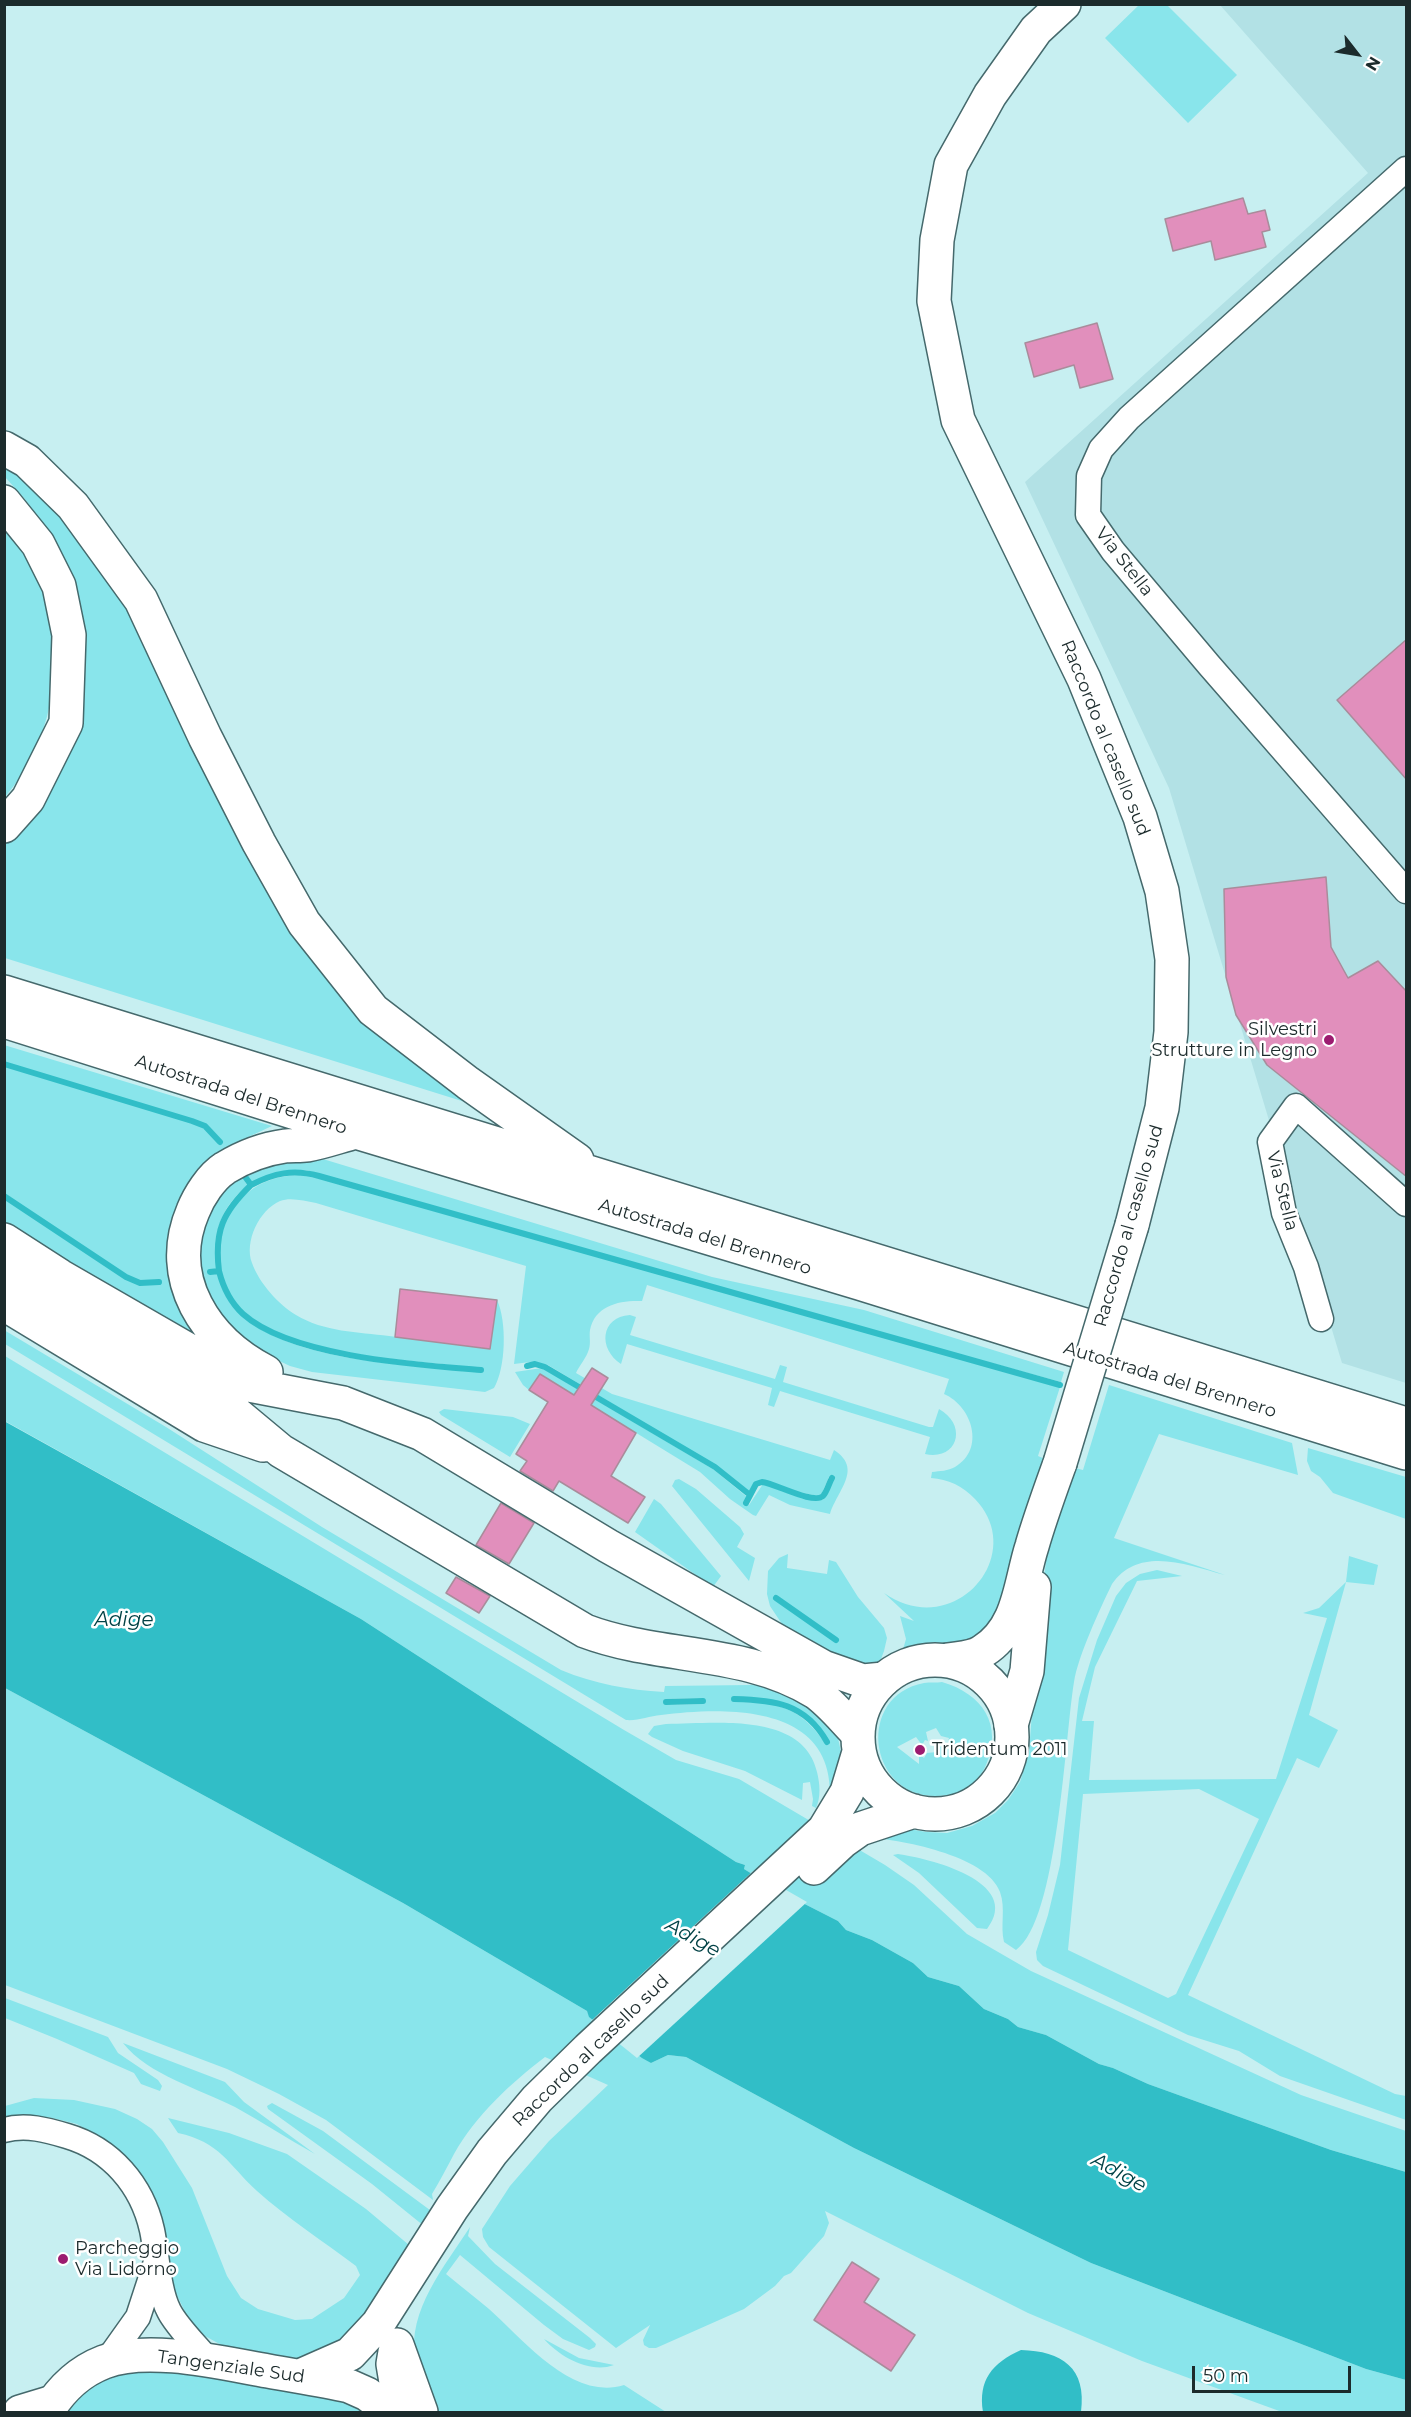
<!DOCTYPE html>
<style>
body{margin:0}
#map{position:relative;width:1411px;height:2417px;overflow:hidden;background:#c7eff1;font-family:Montserrat,sans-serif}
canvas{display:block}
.frame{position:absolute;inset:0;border:6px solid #1c2b2c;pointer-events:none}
.north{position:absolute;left:1327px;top:24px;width:60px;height:60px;-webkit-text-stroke:4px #fff;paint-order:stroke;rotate:121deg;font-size:16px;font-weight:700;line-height:24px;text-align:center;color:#1c2b2c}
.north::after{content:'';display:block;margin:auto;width:21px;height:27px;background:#1c2b2c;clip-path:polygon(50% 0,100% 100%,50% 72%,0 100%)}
.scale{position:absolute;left:1192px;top:2366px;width:159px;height:27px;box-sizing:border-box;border:3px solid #1c2b2c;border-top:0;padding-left:8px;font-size:18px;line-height:21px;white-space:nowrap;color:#1c2b2c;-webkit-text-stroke:4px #fff;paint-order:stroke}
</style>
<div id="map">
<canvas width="1411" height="2417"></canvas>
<div class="frame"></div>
<div class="north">N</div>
<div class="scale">50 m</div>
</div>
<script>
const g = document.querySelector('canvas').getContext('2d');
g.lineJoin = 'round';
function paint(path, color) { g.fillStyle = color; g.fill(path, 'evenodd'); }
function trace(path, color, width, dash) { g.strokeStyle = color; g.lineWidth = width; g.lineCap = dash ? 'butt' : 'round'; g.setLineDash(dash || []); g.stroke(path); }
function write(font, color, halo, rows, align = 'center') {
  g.font = font + ' Montserrat,sans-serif'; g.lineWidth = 5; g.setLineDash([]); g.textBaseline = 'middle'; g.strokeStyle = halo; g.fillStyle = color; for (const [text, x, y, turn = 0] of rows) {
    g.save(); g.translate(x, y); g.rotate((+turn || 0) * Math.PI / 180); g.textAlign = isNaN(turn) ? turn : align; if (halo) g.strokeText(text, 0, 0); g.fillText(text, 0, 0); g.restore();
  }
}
paint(new Path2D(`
 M1220 5H1406V1383L1342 1363 1169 788 1025 482 1368 173Z`), '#b2e1e5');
paint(new Path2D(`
 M1140 4 1167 5 1237 75 1188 123 1105 38Z
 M5 460 28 478 103 560 255 851 467 1095 465 1102 5 958V838L71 733 46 528 24 498 5 477Z
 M5 512C17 530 33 550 42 570 46 579 47 592 49 602 64 669 51 744 5 797Z
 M4 1045 272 1126 231 1145 193 1182 205 1343 5 1225Z
 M313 1156 712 1277 864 1310 1064 1372 1061 1382 738 1294 306 1170C286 1170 269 1173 251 1183L248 1178 244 1180 247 1185C219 1211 213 1231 217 1269L211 1270V1274H218C222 1285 225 1298 233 1307 280 1360 394 1363 461 1371L481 1372V1369C409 1357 318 1362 255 1320 185 1274 222 1166 310 1176L1060 1387 1038 1456 1045 1459 999 1607C994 1617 988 1627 980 1635 965 1649 923 1650 902 1653L906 1639 900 1616 914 1621 884 1593C954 1642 1029 1555 975 1499 963 1486 948 1479 931 1478L932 1472C940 1471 948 1471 955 1467 986 1449 972 1406 944 1394L949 1379 647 1285 642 1301C620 1300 595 1305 590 1330 589 1336 591 1343 589 1349 587 1357 579 1366 576 1373L612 1394 830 1460 834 1450C863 1469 838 1489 830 1514L790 1505 769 1495 756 1516 753 1515 730 1499 700 1472 540 1374 529 1390 523 1385 515 1372 542 1368 713 1469 747 1497 744 1501 749 1505 763 1484 796 1496 823 1500 834 1479 829 1477 822 1493 819 1496 797 1492 763 1480 756 1483 750 1493 719 1468 548 1365 530 1362 514 1364 526 1266 316 1203C304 1201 291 1197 280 1201 259 1210 244 1242 252 1263 259 1283 279 1305 296 1315 324 1332 358 1332 389 1336 423 1340 456 1345 490 1349L497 1300C507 1321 506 1368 494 1388L485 1392 312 1372 290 1366 252 1348 211 1307 198 1264 203 1226 222 1191 251 1167Z
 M630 1315 636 1317 630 1335 775 1379 780 1365 787 1367 783 1382 929 1427H933L939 1409C968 1425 958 1461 925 1454L930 1437 780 1391 774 1407 768 1405 772 1388 627 1344 621 1364C598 1349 600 1317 630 1315Z
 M4 1330 166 1427 322 1527 561 1670C595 1684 628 1690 664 1692L665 1686 751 1685 769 1686 797 1693 837 1733 843 1762 830 1794C831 1704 726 1707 661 1715 649 1716 638 1721 626 1720L5 1344ZM734 1697C773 1699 809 1703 828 1741L825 1743C799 1706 777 1702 734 1702ZM703 1698 702 1704 666 1705V1699Z
 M5 1356 624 1730 676 1760 739 1779 885 1865 914 1885 967 1934 1031 1971 1301 2095 1406 2131V2172L1331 2150 1148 2084 1113 2068 1099 2064 1046 2035 1018 2027 1008 2019 984 2009 959 1986 928 1977 913 1963 872 1940 846 1930 838 1921 785 1894 744 1869 745 1865 736 1862 361 1619 5 1421Z
 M1109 1385 1292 1443 1298 1475 1159 1434 1114 1538 1225 1575C1188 1565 1139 1545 1112 1584 1100 1609 1078 1656 1074 1682 1065 1735 1058 1921 1016 1950L1004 1942C1000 1925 1006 1909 1000 1892 987 1855 898 1839 864 1837L908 1829 927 1832 947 1833 972 1826 995 1813 1008 1800 1020 1782 1029 1753 1039 1616 1048 1546 1075 1468 1083 1470Z
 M444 1409 513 1417 530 1424 510 1457 441 1415 439 1412Z
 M1308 1448 1406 1477V1519L1333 1493 1320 1477 1311 1471 1307 1461Z
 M679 1479 696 1489 740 1527 744 1534 737 1547 755 1558 749 1581 672 1486 675 1480Z
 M654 1499 661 1504 721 1576 713 1587 635 1532Z
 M788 1554 787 1568 827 1574 829 1560 836 1562 858 1597 884 1628 887 1638 884 1651 881 1659 874 1665H851L782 1624 770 1606 767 1594 768 1571 779 1558Z
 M1349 1556 1378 1565 1374 1585 1346 1582 1309 1715 1338 1730 1319 1768 1297 1758 1188 1995 1395 2094 1406 2096V2120L1280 2076 1239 2051 1188 2035 1043 1966 1037 1960 1036 1952 1048 1915 1060 1865 1079 1698 1097 1640 1116 1596 1126 1583 1140 1574 1157 1570 1182 1576 1137 1581 1095 1667 1082 1721H1094L1089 1780 1276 1779 1327 1618 1303 1613 1319 1608 1346 1582ZM1199 1789 1259 1819 1176 1994 1168 1998 1068 1950 1083 1794Z
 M942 1682C983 1694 1003 1725 986 1765 980 1780 963 1793 948 1795 869 1808 852 1696 924 1683 930 1682 937 1683 942 1682ZM936 1728 941 1736 949 1738 947 1745 939 1747 937 1752 927 1753 924 1758 919 1754V1764L897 1747 916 1737 922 1745 925 1740 928 1741 926 1732Z
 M5 1688 403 1903 587 2011 590 2017 651 2063 668 2055 686 2057 854 2148 1091 2263 1366 2369 1406 2380V2412H1282L1142 2361 1028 2313 825 2211 829 2223 824 2236 791 2273 784 2276 775 2286 744 2309 656 2348H649L644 2345 643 2340 650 2325 616 2348 489 2247 483 2237 482 2229 510 2186 549 2141 608 2085 545 2057C511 2083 476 2115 454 2154 447 2167 440 2181 432 2194L433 2200 326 2120 279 2094 227 2069 5 1985Z
 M666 1724C713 1724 803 1711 817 1772 820 1784 821 1797 816 1808L812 1806 813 1799 810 1782 803 1783 802 1800 745 1771 683 1751 652 1737 648 1734 654 1726Z
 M898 1854C927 1858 1024 1881 987 1929L977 1928 919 1873 893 1855Z
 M5 1998 108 2037 118 2053 158 2080 162 2086 160 2091 141 2084 134 2073 57 2039 5 2018Z
 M123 2043 225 2082 244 2102 315 2154C288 2139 262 2122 235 2107 200 2089 148 2075 123 2043Z
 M34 2098 74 2100 115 2109 137 2119 152 2129 163 2142 192 2188 227 2276 241 2298 258 2309 295 2320 312 2319 344 2298 360 2275 356 2266C323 2241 287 2218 257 2191 228 2164 220 2142 178 2133L168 2118 229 2133 287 2154 366 2209 409 2245 424 2226 372 2184 268 2109 267 2106 272 2103 323 2131 438 2216 360 2333 305 2360H283L225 2347 205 2336 189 2320 167 2275 157 2206 152 2192 145 2180 115 2147 77 2124 48 2117 20 2118 5 2121V2106Z
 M470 2227 468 2236 495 2264 590 2338 596 2344 595 2347 589 2350 563 2339 544 2325 460 2255 446 2274C460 2286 475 2297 489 2309 524 2340 572 2401 624 2385L666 2412H432C427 2396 418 2377 415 2360 407 2310 445 2266 470 2227Z
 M544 2339 579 2358 614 2365C590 2374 560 2357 544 2339Z
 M169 2368 338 2398 369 2412H63C70 2405 78 2395 86 2389 112 2372 140 2371 169 2368Z`), '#89e5eb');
paint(new Path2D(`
 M4 1421 361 1619 736 1862 745 1865 744 1869 785 1894 838 1921 846 1930 872 1940 913 1963 928 1977 959 1986 984 2009 1008 2019 1018 2027 1046 2035 1099 2064 1113 2068 1148 2084 1331 2150 1406 2172V2380L1366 2369 1091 2263 854 2148 686 2057 668 2055 651 2063 642 2058 589 2017 587 2011 403 1903 5 1688Z
 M1021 2350C1062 2351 1087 2368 1081 2412H983C978 2380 992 2363 1021 2350Z`), '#31bec7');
paint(new Path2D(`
 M753 1871 807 1902 637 2058 591 2021Z`), '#c7eff1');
trace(new Path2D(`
 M4 1064 192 1121 205 1126 220 1142
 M246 1178 251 1185C274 1173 293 1169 319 1176L1060 1385
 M4 1196 126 1277 140 1283 159 1282
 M219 1271C214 1231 223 1212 251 1185
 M210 1272 219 1271C223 1287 231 1303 243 1314 291 1357 418 1365 481 1370
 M527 1366 535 1364 545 1367 715 1467 750 1495
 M746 1503 756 1484 762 1482C774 1483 814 1505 823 1496 827 1492 829 1483 832 1478
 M776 1598 836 1640
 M734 1699C774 1700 805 1703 827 1742
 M666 1702 703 1701`), '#31bec7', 6);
const building = new Path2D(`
 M1243 198 1248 214 1265 210 1270 230 1262 232 1266 247 1215 260 1211 241 1173 251 1165 219Z
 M1097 323 1113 379 1080 388 1074 365 1034 377 1025 343Z
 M1407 639V780L1337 700Z
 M1326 877 1331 947 1348 978 1378 961 1407 992V1177L1267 1065 1236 1015 1226 977 1224 889Z
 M400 1289 497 1300 490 1349 395 1337Z
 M592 1368 608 1378 591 1405 636 1433 611 1476 645 1497 628 1523 559 1481 553 1491 520 1471 527 1461 516 1454 548 1402 529 1390 540 1374 574 1395Z
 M501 1503 534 1523 509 1564 476 1545Z
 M456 1577 490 1596 479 1613 446 1593Z
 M852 2262 879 2279 864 2302 915 2335 891 2371 814 2320Z`);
paint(building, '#e18fbc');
trace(building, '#a98c9b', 1.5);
const minor = new Path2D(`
 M1406 169 1129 418 1101 449 1089 476 1088 515 1113 551 1209 665 1406 891
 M1321 1319 1306 1267 1284 1213 1270 1142 1296 1106 1406 1204
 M4 2130C26 2124 47 2130 67 2136 111 2149 142 2185 152 2230 157 2253 158 2290 169 2311 177 2327 197 2346 209 2361
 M106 2362 138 2317 156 2262`);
const secondary = new Path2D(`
 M1064 4 1036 30 990 95 951 165 937 240 934 301 958 420 1084 679 1140 817 1162 891 1172 959 1171 1032 1162 1108 1132 1225
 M948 1660C959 1658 974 1658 983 1651 1020 1628 1020 1583 1032 1546 1040 1518 1050 1491 1060 1463
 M1011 1725 1027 1671 1034 1587`);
const primary = new Path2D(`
 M858 1737a77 77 0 1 1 154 0a77 77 0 1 1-154 0Z
 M814 1868 843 1841 860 1829 914 1811
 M395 2352 393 2364 401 2412
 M300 2376 350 2354 378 2324 452 2208 492 2152 537 2099 588 2049 824 1830 847 1792 859 1752
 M47 2412C61 2389 78 2372 104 2362 148 2345 222 2363 268 2371 295 2376 322 2380 349 2386L367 2394 391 2412`);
const trunk = new Path2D(`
 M397 2345 421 2412
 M20 2412 53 2402`);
const motorway = new Path2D(`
 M4 448 27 461 73 506 141 600 205 737 259 843 304 923 373 1010 468 1083 577 1160
 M4 502 38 544 59 586 69 635 66 723 28 799 4 826
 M4 992 1406 1424
 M4 1021 356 1132 859 1283 1406 1453
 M4 1240 60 1276 249 1385 343 1403 422 1434 608 1546 823 1667 863 1681 884 1679
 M4 1268 221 1401 281 1451 585 1631C659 1659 746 1649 815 1692 831 1703 844 1720 857 1733
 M4 1304 204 1425 263 1445
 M266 1372C206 1341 164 1279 193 1211 199 1196 211 1177 225 1168 243 1157 263 1149 285 1146 292 1145 300 1146 307 1145 324 1142 340 1136 356 1132`);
trace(minor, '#45696c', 27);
trace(secondary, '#45696c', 36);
trace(primary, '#45696c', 36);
trace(trunk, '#45696c', 36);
trace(motorway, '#45696c', 36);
trace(minor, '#fff', 24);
trace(secondary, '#fff', 33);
trace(primary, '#fff', 33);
trace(trunk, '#fff', 33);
trace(motorway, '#fff', 33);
const secondaryBridge = new Path2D(`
 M1060 1463 1132 1225`);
trace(secondaryBridge, '#45696c', 36, []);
trace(secondaryBridge, '#fff', 33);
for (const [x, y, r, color] of [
 [1329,1040,6,"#9c1c70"],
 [920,1750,6,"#9c1c70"],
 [63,2259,6,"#9c1c70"]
]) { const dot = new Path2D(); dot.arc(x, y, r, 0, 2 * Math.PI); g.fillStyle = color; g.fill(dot); trace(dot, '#fff', 2); }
write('18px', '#1c2b2c', '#fff', [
 ["Via Stella",1124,562,52],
 ["Raccordo al casello sud",1105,738,68],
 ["Autostrada del Brennero",241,1095,18],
 ["Via Stella",1282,1191,76],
 ["Raccordo al casello sud",1129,1226,-74],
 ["Autostrada del Brennero",705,1237,17],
 ["Autostrada del Brennero",1170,1380,17],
 ["Raccordo al casello sud",591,2051,-44],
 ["Tangenziale Sud",231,2367,8]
]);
write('18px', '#1c2b2c', '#fff', [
 ["Silvestri",1317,1030,"right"],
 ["Strutture in Legno",1317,1051,"right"],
 ["Tridentum 2011",932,1750],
 ["Parcheggio",75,2249],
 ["Via Lidorno",75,2270]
], 'left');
write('italic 20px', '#024246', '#fff', [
 ["Adige",124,1620],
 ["Adige",693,1938,29],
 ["Adige",1119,2173,29]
]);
</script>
